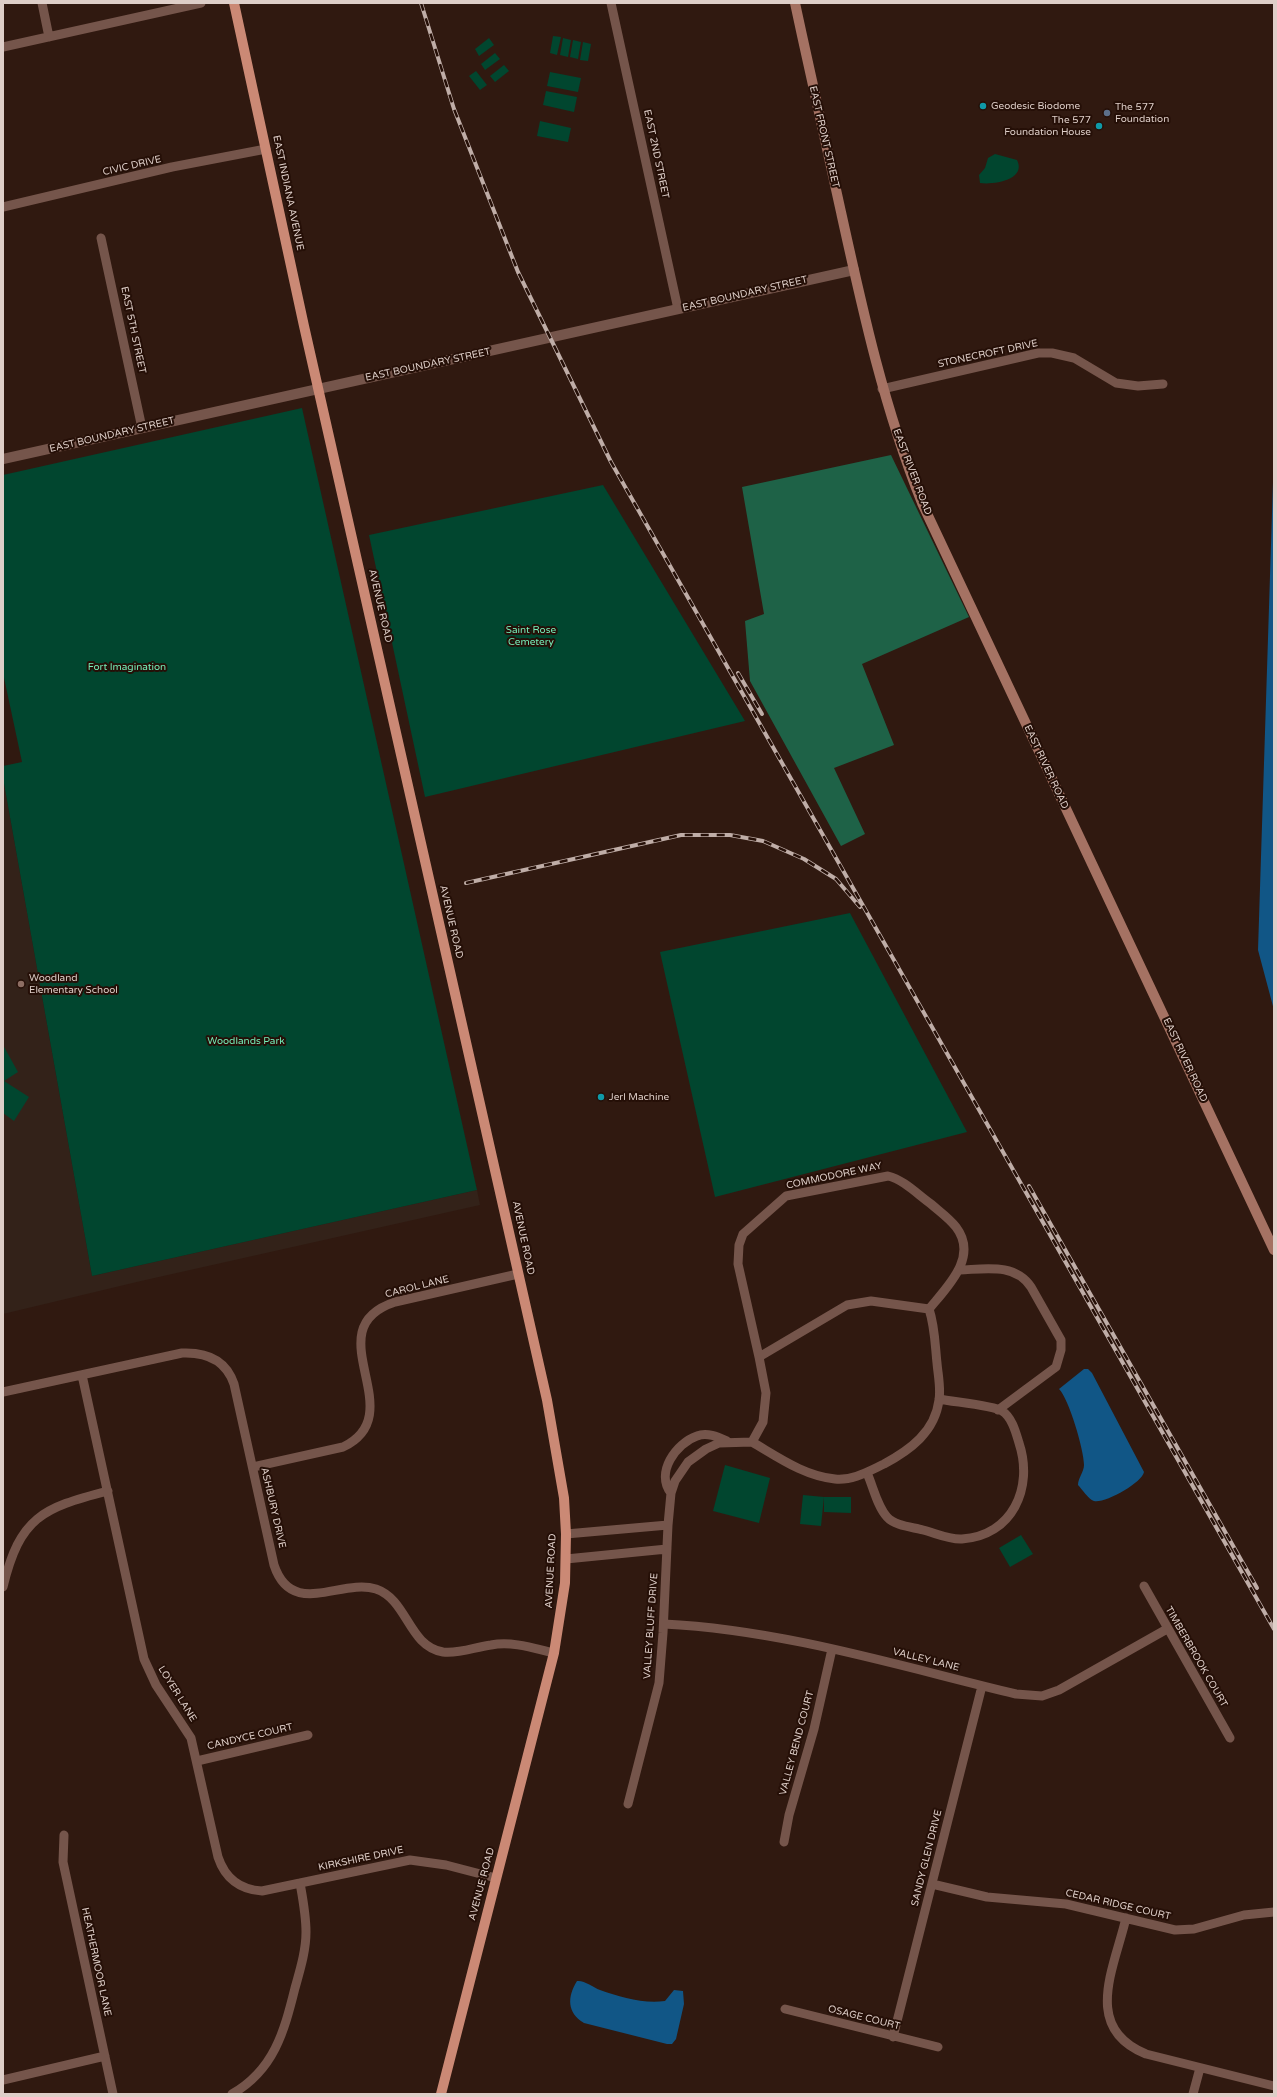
<!DOCTYPE html>
<style>
body{margin:0}
#map{position:relative;width:1277px;height:2097px;overflow:hidden;background:#301910;font-family:"Varela Round",sans-serif}
canvas{display:block}
.frame{position:absolute;inset:0;border:4px solid #decec8;pointer-events:none}
</style>
<div id="map">
<canvas width="1277" height="2097"></canvas>
<div class="frame"></div>
</div>
<script>
const g = document.querySelector('canvas').getContext('2d');
g.lineJoin = 'round';
function paint(path, color) { g.fillStyle = color; g.fill(path, 'evenodd'); }
function trace(path, color, width, dash) { g.strokeStyle = color; g.lineWidth = width; g.lineCap = dash ? 'butt' : 'round'; g.setLineDash(dash || []); g.stroke(path); }
function write(font, color, halo, rows, align = 'center') {
  g.font = font + ' "Varela Round",sans-serif'; g.lineWidth = 4; g.setLineDash([]); g.textBaseline = 'middle'; g.strokeStyle = halo; g.fillStyle = color; for (const [text, x, y, turn = 0] of rows) {
    g.save(); g.translate(x, y); g.rotate((+turn || 0) * Math.PI / 180); g.textAlign = isNaN(turn) ? turn : align; if (halo) g.strokeText(text, 0, 0); g.fillText(text, 0, 0); g.restore();
  }
}
paint(new Path2D(`
 M3 778 92 1276 477 1190 480 1205 141 1281 3 1314Z`), '#332219');
paint(new Path2D(`
 M553 36 561 37 557 55 550 53Z
 M489 38 494 45 479 56 475 49Z
 M563 38 571 40 568 57 560 55Z
 M573 40 581 42 578 59 570 57Z
 M583 42 591 44 588 61 580 60Z
 M495 53 500 59 485 70 481 64Z
 M504 65 509 71 495 82 490 76Z
 M476 71 487 85 480 90 469 76Z
 M550 72 581 78 578 92 547 86Z
 M546 91 577 97 574 112 543 105Z
 M540 121 571 128 568 142 537 136Z
 M995 154 1017 160C1027 180 993 185 980 183L979 175 985 168 988 158Z
 M302 408 477 1190 92 1276 3 778V766L22 762 3 673V475Z
 M603 485 745 721 425 797 369 535Z
 M850 913 967 1132 715 1197 660 952Z
 M3 1045 18 1072 4 1081 29 1097 14 1121 3 1113Z
 M725 1465 770 1478 759 1523 713 1511Z
 M803 1495 824 1497 821 1526 800 1524Z
 M824 1497H851V1513L824 1512Z
 M1021 1535 1033 1554 1010 1567 999 1548Z`), '#01462f');
paint(new Path2D(`
 M891 455 969 617 862 664 894 745 834 768 865 834 841 846 750 681 745 621 764 614 742 487Z`), '#1e6247');
paint(new Path2D(`
 M1274 451V1010L1258 950Z
 M1084 1369H1088L1092 1373 1144 1472C1142 1483 1104 1504 1094 1501 1088 1499 1082 1489 1078 1485 1078 1478 1084 1472 1084 1465 1084 1450 1069 1399 1059 1389Z
 M577 1981C584 1980 593 1987 600 1990 620 1997 643 2004 665 2001L674 1990 683 1991 684 2004 676 2039 672 2044H667L584 2023C567 2013 567 1997 577 1981Z`), '#115686');
trace(new Path2D(`
 M42 3 49 37
 M611 3 678 309
 M3 47 201 3
 M3 207 172 167 266 149
 M101 238 142 428
 M882 389 1038 353H1052L1074 358 1116 383 1138 386 1163 384
 M960 1270C986 1269 1015 1263 1031 1287L1061 1340V1350L1056 1367 998 1410
 M759 1357 738 1264 739 1245 743 1234 786 1196 888 1176C904 1180 917 1194 931 1204 939 1211 949 1218 956 1227 979 1257 947 1287 929 1309
 M82 1375 144 1659 156 1685 191 1738 218 1857C225 1878 240 1890 262 1891L410 1860 446 1865 496 1878
 M3 1392 182 1353C206 1352 226 1360 234 1384L274 1565C292 1619 341 1578 376 1589 408 1600 408 1646 443 1652 459 1654 475 1647 491 1645 512 1641 533 1648 554 1653
 M253 1467 343 1447C414 1413 313 1329 395 1302L518 1274
 M867 1473C873 1486 877 1506 887 1517 895 1526 912 1527 923 1530 935 1533 950 1540 962 1539 1012 1536 1034 1488 1019 1443 1016 1433 1012 1417 1002 1411 992 1405 953 1402 939 1399
 M671 1493C655 1473 676 1443 697 1436 707 1432 718 1437 727 1441
 M566 1534 668 1525
 M566 1559 667 1549
 M1144 1586 1230 1738
 M3 1587C20 1517 42 1508 108 1491
 M664 1624C784 1630 899 1666 1016 1694L1042 1696 1059 1690 1167 1629
 M197 1761 308 1735
 M628 1804 659 1683 663 1633 668 1525 671 1493 675 1481 688 1462 706 1449 719 1443 752 1442 763 1422 766 1393 759 1357 847 1305 871 1301 929 1309C935 1327 935 1345 937 1363 938 1375 941 1388 939 1400 935 1432 910 1450 884 1464 869 1471 852 1481 835 1479 804 1476 778 1457 752 1442
 M64 1835 63 1862 113 2094
 M784 1842 789 1815 814 1729 832 1649
 M932 1884 987 1897 1066 1904 1175 1930 1194 1929 1244 1915 1274 1912
 M1126 1918C1114 1969 1082 2028 1146 2054L1274 2086
 M785 2009 938 2047
 M893 2037 982 1686
 M3 2080 105 2056
 M232 2094C274 2070 284 2032 295 1988 300 1970 306 1951 306 1932 306 1915 303 1900 300 1883
 M1193 2094 1200 2068`), '#75554b', 9);
trace(new Path2D(`
 M3 459 854 270`), '#75554b', 10);
trace(new Path2D(`
 M795 3C810 73 826 143 841 212 863 312 884 408 922 503L1274 1250`), '#a57263', 10);
trace(new Path2D(`
 M234 3 304 326 547 1400 564 1498 566 1534 565 1583 554 1653 441 2094`), '#cb8975', 10);
const rail = new Path2D(`
 M421 3 454 109 518 272 611 462 1274 1629
 M738 673 762 714
 M466 883 681 835H730L763 841 804 859 836 879 860 907
 M1029 1186 1257 1588`);
trace(rail, '#bfada7', 4);
trace(rail, '#250f07', 2.5, [8]);
for (const [x, y, r, color] of [
 [983,106,4,"#0f9aa8"],
 [1107,113,4,"#5c6f8a"],
 [1099,126,4,"#0f9aa8"],
 [21,984,4,"#8d6e63"],
 [601,1097,4,"#0f9aa8"]
]) { const dot = new Path2D(); dot.arc(x, y, r, 0, 2 * Math.PI); g.fillStyle = color; g.fill(dot); trace(dot, '#250f07', 1.5); }
write('10px', '#decec8', '#250f07', [
 ["Geodesic Biodome",991,106],
 ["The 577",1115,107],
 ["Foundation",1115,119],
 ["The 577",1091,120,"right"],
 ["Foundation House",1091,132,"right"],
 ["Woodland",29,978],
 ["Elementary School",29,990],
 ["Jerl Machine",609,1097]
], 'left');
write('10px', '#decec8', '#250f07', [
 ["EAST FRONT STREET",824,137,77],
 ["EAST 2ND STREET",656,154,78],
 ["CIVIC DRIVE",132,166,-13],
 ["EAST INDIANA AVENUE",288,193,78],
 ["EAST BOUNDARY STREET",745,294,-13],
 ["EAST 5TH STREET",133,330,78],
 ["STONECROFT DRIVE",988,354,-12],
 ["EAST BOUNDARY STREET",428,365,-12],
 ["EAST BOUNDARY STREET",112,435,-13],
 ["EAST RIVER ROAD",912,472,69],
 ["AVENUE ROAD",380,606,77],
 ["EAST RIVER ROAD",1046,767,65],
 ["AVENUE ROAD",451,922,77],
 ["EAST RIVER ROAD",1185,1060,65],
 ["COMMODORE WAY",834,1176,-12],
 ["AVENUE ROAD",523,1238,78],
 ["CAROL LANE",417,1287,-14],
 ["ASHBURY DRIVE",273,1508,77],
 ["AVENUE ROAD",551,1571,-87],
 ["VALLEY BLUFF DRIVE",651,1626,-86],
 ["TIMBERBROOK COURT",1196,1657,60],
 ["VALLEY LANE",926,1660,14],
 ["LOYER LANE",177,1694,58],
 ["CANDYCE COURT",250,1737,-13],
 ["VALLEY BEND COURT",797,1743,-75],
 ["SANDY GLEN DRIVE",927,1858,-76],
 ["KIRKSHIRE DRIVE",361,1859,-12],
 ["AVENUE ROAD",482,1884,-75],
 ["CEDAR RIDGE COURT",1118,1905,13],
 ["HEATHERMOOR LANE",96,1962,78],
 ["OSAGE COURT",864,2018,14]
]);
write('10px', '#76edb9', '#250f07', [
 ["Saint Rose",531,630],
 ["Cemetery",531,642],
 ["Fort Imagination",127,667],
 ["Woodlands Park",246,1041]
]);
</script>
